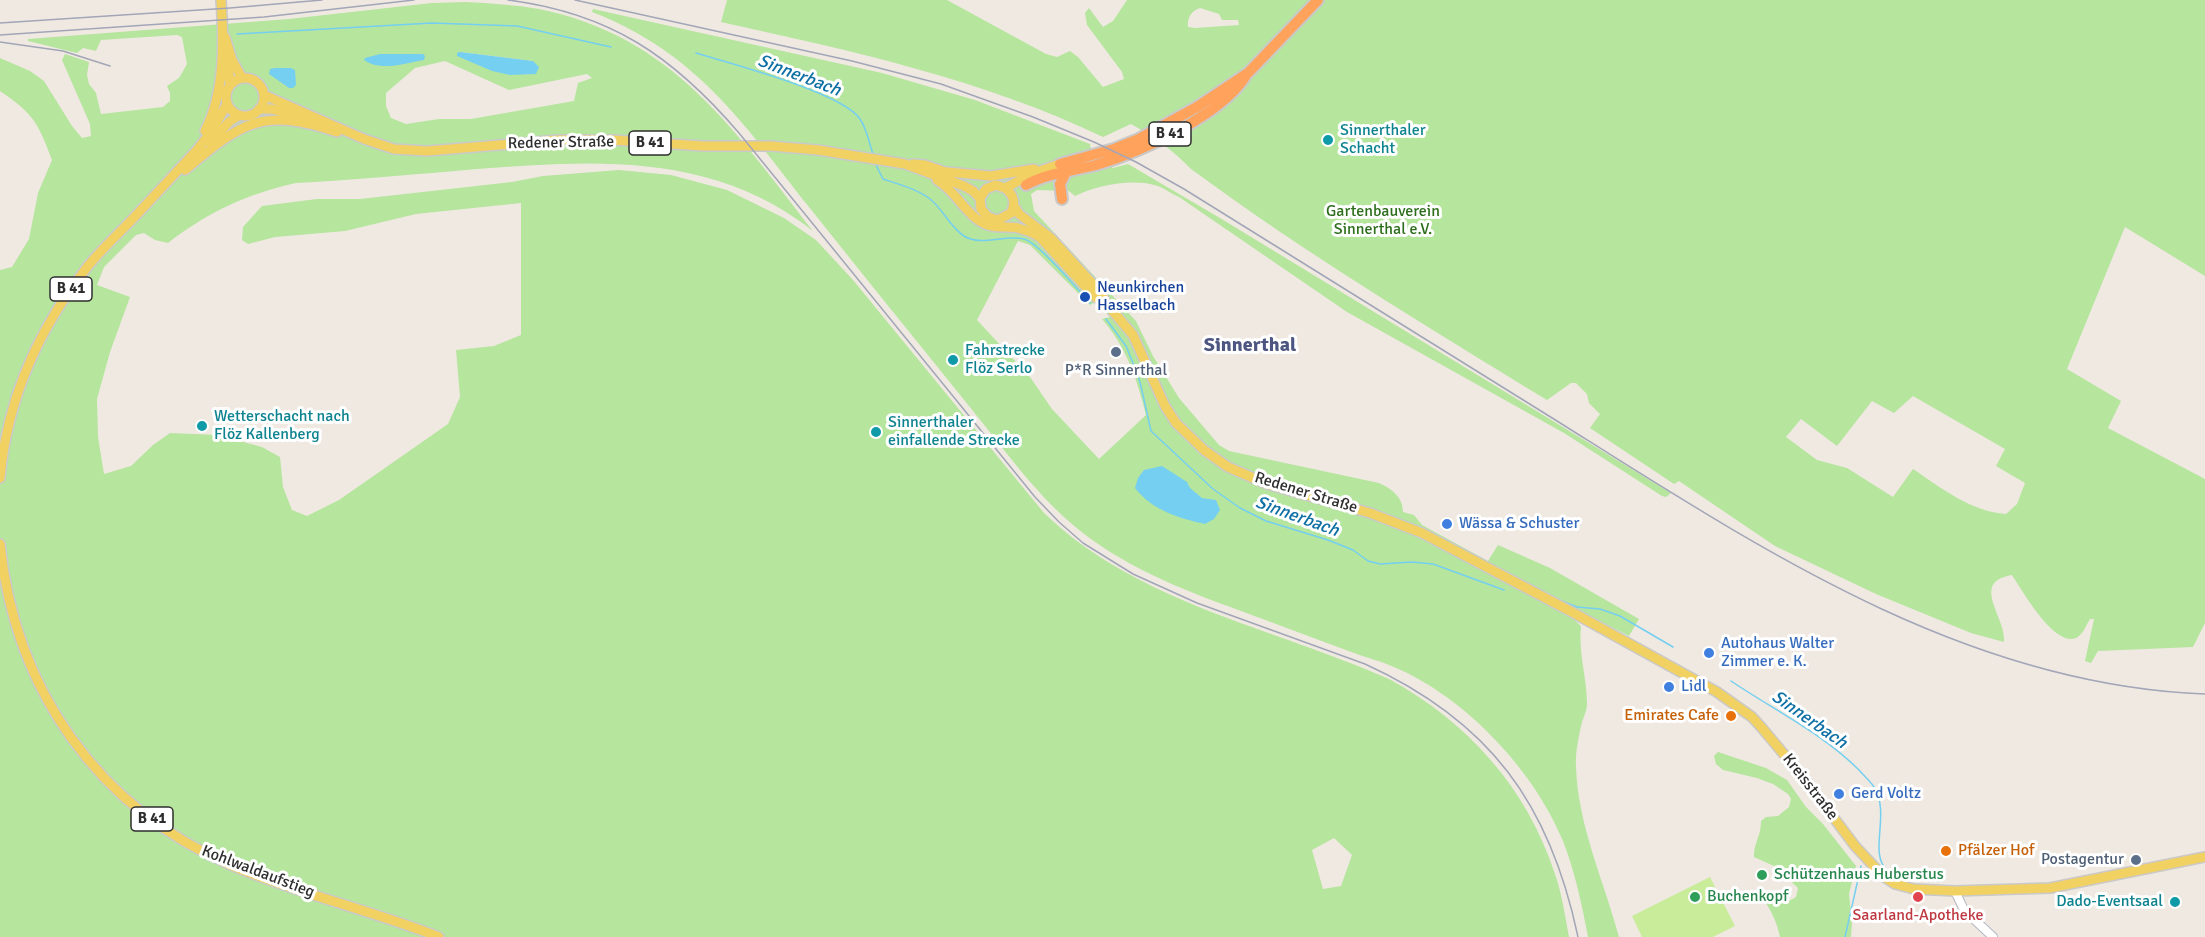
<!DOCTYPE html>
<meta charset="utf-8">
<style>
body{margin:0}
canvas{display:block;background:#efe9e1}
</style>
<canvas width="2205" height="937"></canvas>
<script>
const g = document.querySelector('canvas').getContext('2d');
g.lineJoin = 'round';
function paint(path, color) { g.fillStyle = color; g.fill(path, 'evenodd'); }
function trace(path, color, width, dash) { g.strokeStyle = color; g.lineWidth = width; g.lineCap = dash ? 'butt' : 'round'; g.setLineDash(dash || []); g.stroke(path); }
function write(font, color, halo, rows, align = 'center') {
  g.font = font + ' Signika,sans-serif'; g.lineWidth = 6; g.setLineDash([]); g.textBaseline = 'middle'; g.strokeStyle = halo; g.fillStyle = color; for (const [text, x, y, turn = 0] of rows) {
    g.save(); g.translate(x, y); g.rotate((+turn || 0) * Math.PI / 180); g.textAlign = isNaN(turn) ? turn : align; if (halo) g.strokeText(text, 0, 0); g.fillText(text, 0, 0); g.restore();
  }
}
paint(new Path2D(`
 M727 0H947L1046 54 1057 57 1070 51 1078 57 1103 87 1124 79 1122 72 1087 25 1085 13 1089 8 1103 27 1113 21 1127 0H2205V276L2125 227 2067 369 2121 401 2108 428 2205 479V623L2193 647 2098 651 2091 663 2085 661 2094 619H2090C2086 625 2083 635 2076 638 2054 647 2022 590 2012 575 1969 582 2007 618 2004 642L1971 633 1876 594 1775 546 1679 481 1674 484 1590 428 1600 414 1589 403 1587 394 1576 383H1571L1547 400C1426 326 1305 253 1191 169 1174 151 1153 136 1131 124L1103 137C982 79 852 51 721 22ZM1200 8 1219 14 1222 20H1238L1239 25 1195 28 1188 27C1187 18 1191 11 1200 8ZM1913 396 2005 449 1996 466 2025 483 2017 504 2006 514C1972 512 1941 488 1913 469L1893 497 1847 468 1817 460 1786 437 1801 419 1837 446 1872 401 1894 413Z
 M466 2C490 3 515 5 539 9 673 36 735 131 813 231 713 152 596 160 477 169 417 174 356 180 296 183 249 193 206 213 168 243L155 240 144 233 136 235 104 267 97 285 130 297 110 352 97 399 98 437 104 474 131 466 153 445 170 433 217 435 262 447 280 457 283 487 292 510 307 516 339 500 448 424 460 397 456 350 494 346 521 335V203L416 214 345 231 275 237 248 244 242 240 243 227 262 206 317 199H360L512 182 543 176 619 170 671 175 727 190 784 218 816 240 853 280 1044 513C1139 604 1272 627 1389 679 1468 722 1527 788 1555 874 1562 894 1565 916 1569 937H0V270L12 267 29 239 38 193 52 160C38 123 34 114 0 91V58L30 71 44 81 72 126 82 138 91 136 90 124 62 60 65 54 89 62 87 75 89 84 96 93 101 114 163 107 170 101V93L167 86 179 78 187 64 182 37 177 35 101 40 96 51 83 48 77 53 28 41V39L289 19 432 3ZM460 52 533 61 536 74C497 75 492 72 460 52ZM445 61 509 90 587 74 592 78 578 83 574 101 471 119H439L406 124 391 118 386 106V93L415 68ZM1334 838 1352 855 1341 886 1323 889 1312 850Z
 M593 9 882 73 975 100 1090 144 1091 149 1113 168 1128 164 1225 221 1671 493 1666 497 1662 496 1564 433 1347 312 1179 197C1172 194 1165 189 1158 186 1133 178 1098 185 1075 196L1069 191 1037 190 1031 194 1034 211 1136 321 1153 356 1179 398 1219 445 1229 451 1379 483C1392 489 1403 497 1403 512L1414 515 1422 525 1488 561 1498 545 1550 568 1639 619 1629 636 1576 609 1571 617 1581 626C1578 653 1587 677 1587 704 1587 710 1584 716 1582 722 1579 735 1575 753 1576 767 1578 826 1604 881 1619 937H1588C1582 905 1575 872 1563 841 1534 770 1465 697 1394 667 1381 661 1367 658 1354 653 1316 639 1279 625 1241 611 1181 589 1121 566 1072 524 1033 491 1001 445 969 406 916 340 862 274 809 207 743 123 696 52 592 12ZM1018 241 1030 245 1090 305 1095 302 1087 293 1110 317 1102 319C1127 348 1137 379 1146 415L1099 459 1052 409 1030 377 977 320Z
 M1718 752 1766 768 1787 780 1806 807 1823 824 1856 866 1849 894 1852 922 1851 937H1780C1777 922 1770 907 1760 895V890H1766C1776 898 1784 906 1796 897L1798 888 1774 866 1754 857C1754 841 1761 837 1761 821L1766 817 1778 816 1789 807 1791 799 1788 794 1773 784 1757 778 1723 770 1716 764 1714 756Z`), '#b6e59e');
paint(new Path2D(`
 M1710 877 1735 926 1713 937H1642L1632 916Z`), '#c9ec9a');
paint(new Path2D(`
 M460 52 533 61 539 67 536 74 510 75 492 71 457 56V53Z
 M380 54H423L425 56 424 60C405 63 381 72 364 60L365 58Z
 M275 68H291L295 70 296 85 293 88H289L269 74 270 69Z
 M1162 466 1187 482 1190 488 1202 498 1216 500 1220 510 1214 519 1205 524C1178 518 1152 510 1135 488L1138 478 1144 470Z`), '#75cff0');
trace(new Path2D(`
 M237 34 432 23 517 26 611 47
 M696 53C731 64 841 92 860 119 867 129 869 143 873 154
 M876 165 883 179C898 184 917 189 930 199 943 209 950 227 964 236 982 247 1005 234 1024 239 1039 243 1078 290 1090 303
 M1106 319 1126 346 1133 363 1140 382 1151 431 1213 489 1240 508 1266 521 1328 540 1353 550 1368 561 1380 564 1412 562 1433 564 1504 590
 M1554 598 1577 607 1600 609 1620 616 1673 647
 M1731 681C1774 710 1822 733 1859 770 1864 776 1870 781 1874 787 1891 814 1868 853 1887 870 1900 881 1924 880 1940 881
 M1845 937 1861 866`), '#75cff0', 1.5);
const minor = new Path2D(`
 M1955 891 1964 910 1993 937`);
const major = new Path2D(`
 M225 37 232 60 242 78
 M227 57 230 84
 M226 97a19 19 0 1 1 38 0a19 19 0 1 1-38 0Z
 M264 95 364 139 394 149 427 151 559 140H613L703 146H771L818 150 905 164 964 186 973 191 980 198
 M259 109H272L304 118
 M205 131C225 92 224 42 221 0
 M210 143 230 121 240 115
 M913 164 925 165 951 174
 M185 170C242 122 262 107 337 132
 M947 172 991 176 1034 169
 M937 180C957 192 963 211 981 222 992 229 1005 226 1018 228 1026 230 1033 233 1040 237
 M1005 188C1014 195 1016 203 1011 213L998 220 988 217 981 209 980 198 986 189 996 185 1005 188 1034 173 1060 164
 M1014 206 1019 214 1051 238 1100 292 1106 303 1133 335 1165 406 1176 423 1204 450 1228 467 1267 484 1370 513 1422 533 1570 611 1717 692 1752 717 1762 728 1807 782 1855 846 1883 876 1895 884 1914 889 1955 891 2050 888 2205 857
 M1036 233 1095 297 1106 303
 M0 478C7 400 39 328 88 266 104 246 124 229 141 210 160 190 178 170 197 150L211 132 227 104
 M0 544C15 689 97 808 233 866 299 894 371 910 439 937`);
const highway = new Path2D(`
 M1060 164 1114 149 1139 139 1197 107 1248 73 1318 0
 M1026 185C1047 173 1073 171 1096 165 1140 152 1220 116 1245 77
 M1062 199 1060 184 1066 172`);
trace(minor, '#b4b7c1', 10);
trace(major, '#c9c9c9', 12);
trace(highway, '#c9c9c9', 14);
trace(minor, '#fff', 8);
trace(major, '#f2d163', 9);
trace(highway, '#ffa35c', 10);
trace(new Path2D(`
 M508 0C610 13 673 56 739 133L1035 497 1059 522 1083 543 1133 574 1197 603 1365 664C1490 721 1550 804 1578 937
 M575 0 852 61 941 84 1033 117 1094 142 1136 162 1184 189C1308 266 1433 344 1557 421 1756 546 1963 685 2205 694
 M0 23 230 8 322 0
 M0 35 264 17 414 0
 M0 42 63 51 110 66`), '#a3a6b8', 1.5);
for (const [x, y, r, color] of [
 [1328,140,6,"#0f9aa8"],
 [1085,297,6,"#1a4fb4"],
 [1116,352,6,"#5c6f8a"],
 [953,360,6,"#0f9aa8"],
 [202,426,6,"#0f9aa8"],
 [876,432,6,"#0f9aa8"],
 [1447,524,6,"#3f7fe0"],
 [1709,653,6,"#3f7fe0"],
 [1669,687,6,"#3f7fe0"],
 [1731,716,6,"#e8710a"],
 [1839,794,6,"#3f7fe0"],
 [1946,851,6,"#e8710a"],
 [2136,860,6,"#5c6f8a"],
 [1762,875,6,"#2e9e5b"],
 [1695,897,6,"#2e9e5b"],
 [1918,897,6,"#e0444e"],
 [2175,902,6,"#0f9aa8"]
]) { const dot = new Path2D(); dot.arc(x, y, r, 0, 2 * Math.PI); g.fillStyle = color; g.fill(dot); trace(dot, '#fff', 2); }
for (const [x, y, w] of [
 [1170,134,42],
 [650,143,42],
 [71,289,42],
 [152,819,42]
]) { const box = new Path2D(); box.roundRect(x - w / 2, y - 12, w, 24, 4.5); g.fillStyle = '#fff'; g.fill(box); trace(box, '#2e2e2e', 1.5); }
write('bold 15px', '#2e2e2e', null, [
 ["B 41",1170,134],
 ["B 41",650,143],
 ["B 41",71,289],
 ["B 41",152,819]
]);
write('16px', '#0d838f', '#fff', [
 ["Sinnerthaler",1340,131],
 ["Schacht",1340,149],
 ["Fahrstrecke",965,351],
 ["Flöz Serlo",965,369],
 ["Wetterschacht nach",214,417],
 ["Flöz Kallenberg",214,435],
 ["Sinnerthaler",888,423],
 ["einfallende Strecke",888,441],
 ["Dado-Eventsaal",2163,902,"right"]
], 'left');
write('16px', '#2e2e2e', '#fff', [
 ["Redener Straße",561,143,-1],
 ["Redener Straße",1306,493,17],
 ["Kreisstraße",1810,787,52],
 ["Kohlwaldaufstieg",258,872,21]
]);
write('16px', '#2c6e1b', '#fff', [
 ["Gartenbauverein",1383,212],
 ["Sinnerthal e.V.",1383,230]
]);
write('16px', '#164399', '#fff', [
 ["Neunkirchen",1097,288],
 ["Hasselbach",1097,306]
], 'left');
write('16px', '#4e5e75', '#fff', [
 ["P*R Sinnerthal",1116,371],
 ["Postagentur",2124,860,"right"]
]);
write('16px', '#366cbe', '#fff', [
 ["Wässa & Schuster",1459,524],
 ["Autohaus Walter",1721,644],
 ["Zimmer e. K.",1721,662],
 ["Lidl",1681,687],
 ["Gerd Voltz",1851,794]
], 'left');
write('16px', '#c56008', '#fff', [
 ["Emirates Cafe",1719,716],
 ["Pfälzer Hof",1958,851,"left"]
], 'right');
write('16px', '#27864d', '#fff', [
 ["Schützenhaus Huberstus",1774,875],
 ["Buchenkopf",1707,897]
], 'left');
write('16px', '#be3a42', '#fff', [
 ["Saarland-Apotheke",1918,916]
]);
write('italic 18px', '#0d6fa3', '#fff', [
 ["Sinnerbach",799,76,21],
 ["Sinnerbach",1297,517,20],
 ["Sinnerbach",1809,720,35]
]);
write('bold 20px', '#4d5680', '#fff', [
 ["Sinnerthal",1250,346]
]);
</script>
